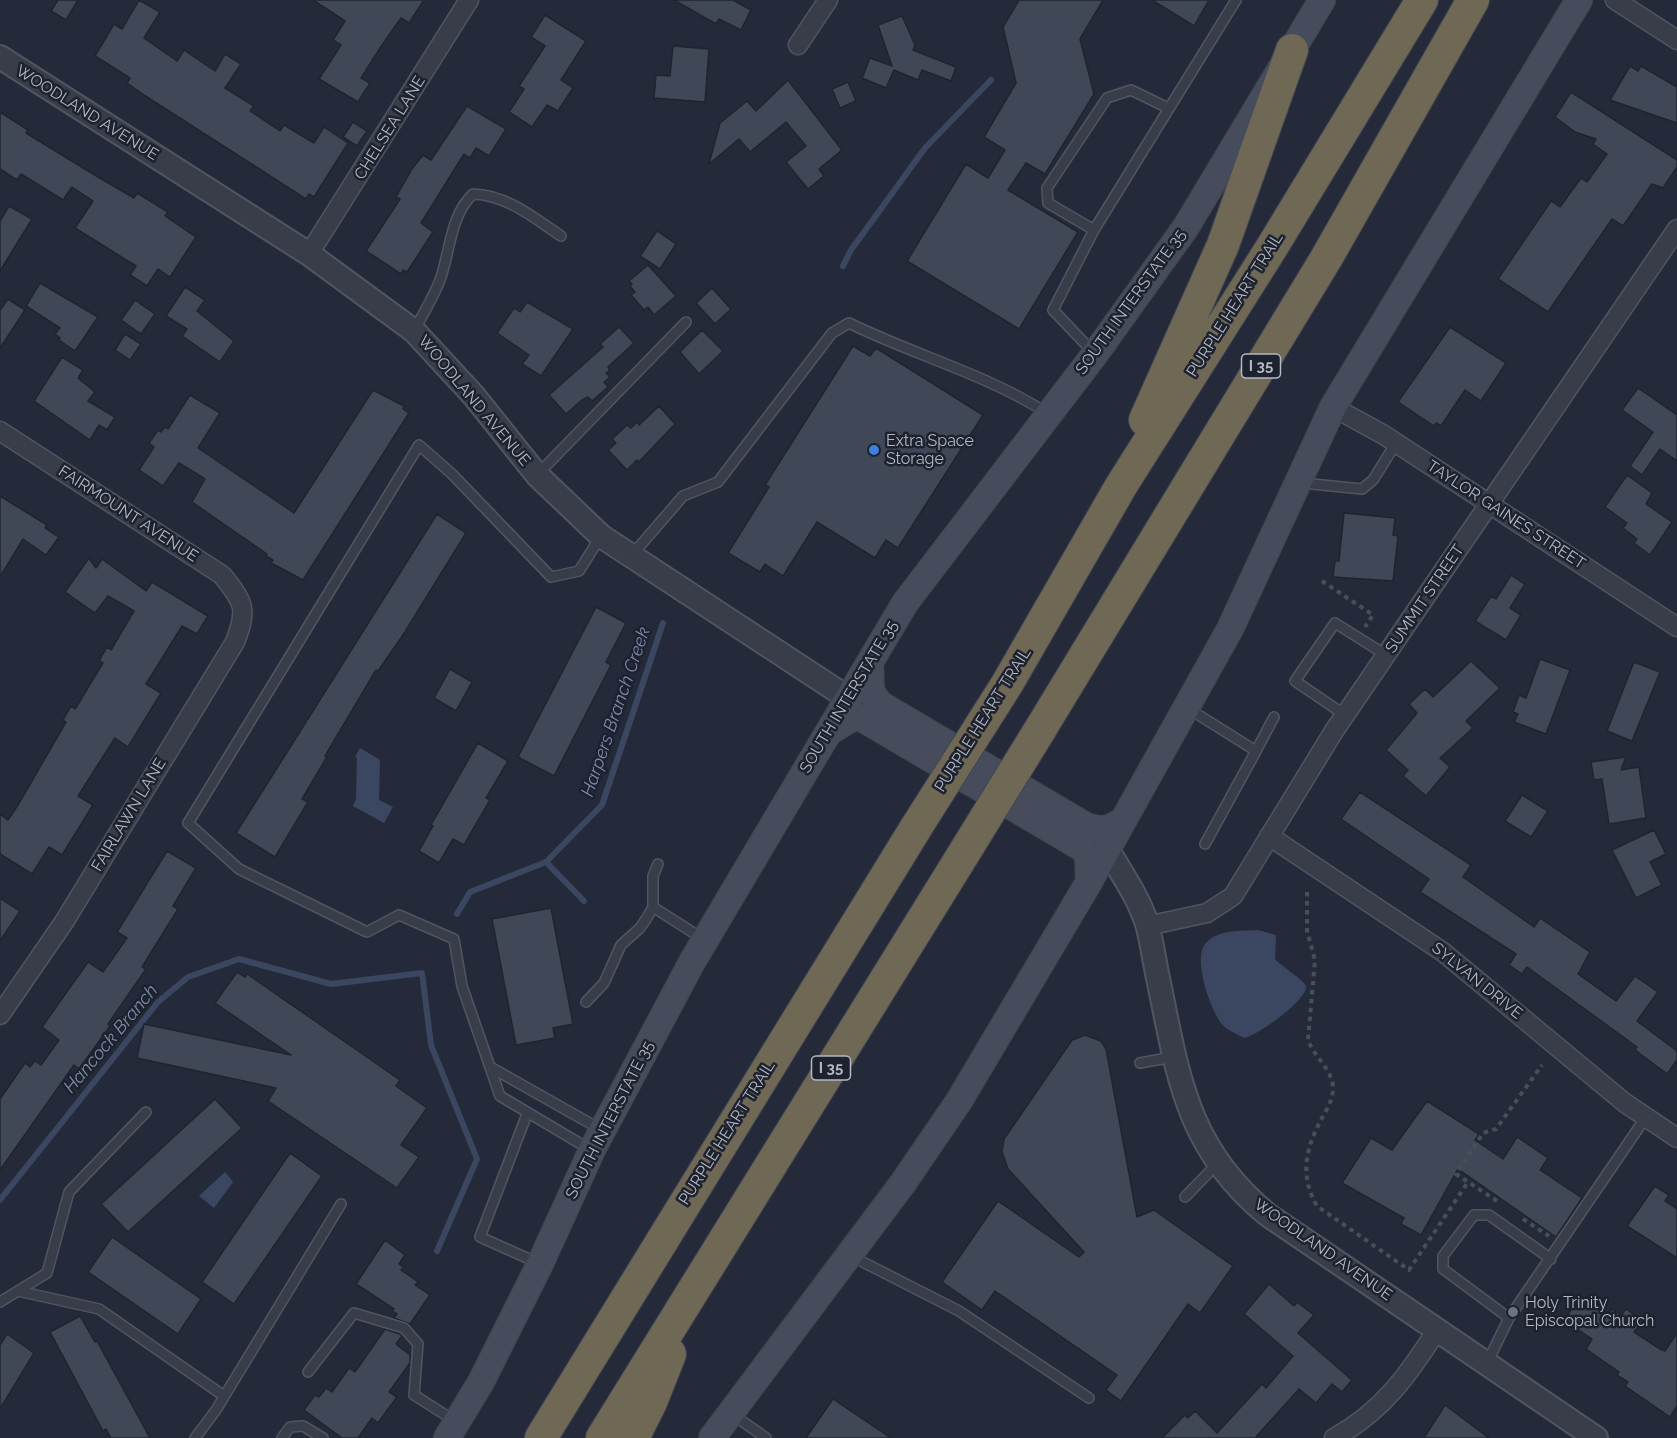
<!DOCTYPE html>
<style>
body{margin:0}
canvas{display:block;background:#242a39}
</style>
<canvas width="1677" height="1438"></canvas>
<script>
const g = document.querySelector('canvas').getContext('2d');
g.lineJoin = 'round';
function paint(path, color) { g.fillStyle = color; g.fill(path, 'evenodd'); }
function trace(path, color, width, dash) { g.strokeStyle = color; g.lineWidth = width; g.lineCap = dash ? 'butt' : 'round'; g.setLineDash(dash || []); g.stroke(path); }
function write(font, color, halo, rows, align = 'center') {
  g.font = font + ' Raleway,sans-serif'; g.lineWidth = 5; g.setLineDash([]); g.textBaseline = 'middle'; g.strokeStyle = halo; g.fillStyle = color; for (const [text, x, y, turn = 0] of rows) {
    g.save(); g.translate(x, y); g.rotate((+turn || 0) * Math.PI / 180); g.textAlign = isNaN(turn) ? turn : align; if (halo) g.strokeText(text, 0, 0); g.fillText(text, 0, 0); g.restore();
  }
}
paint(new Path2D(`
 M360 748 380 760 379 800 393 807 384 823 353 806 356 799 357 758 355 757Z
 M1258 930 1276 935 1275 959C1281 966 1305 981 1306 986 1308 1000 1257 1036 1244 1038 1237 1034 1226 1030 1221 1023 1210 1009 1193 959 1205 944 1217 929 1242 931 1258 930Z
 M225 1172 233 1182 214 1208 199 1196Z`), '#3b4661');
trace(new Path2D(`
 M843 266 851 250 925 148 991 80
 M546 862 584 901
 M457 914 470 892 546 862 602 805 663 623
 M0 1200 158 1002 188 977 239 959 331 984 422 973 431 1045 477 1159 437 1251`), '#3b4661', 6);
const building = new Path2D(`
 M58 0H78L66 20 51 11Z
 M139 0 160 12 144 38 177 61 184 50 215 71 225 54 241 64 225 88 254 106 250 111 280 131 284 125 314 143 324 127 348 143 314 197 309 194 306 199 144 95 127 83 130 78 95 56 114 24 122 29Z
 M313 0H424L409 23 401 18 382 45 361 78 370 83 358 102 319 79 341 45 333 40 345 21Z
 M674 0H733L751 10 741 30 719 19 716 24Z
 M1019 0H1103L1080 39 1094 94 1045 174 1026 163 1008 190 1078 232 1019 329 907 261 966 164 988 178 1005 150 984 137 1016 83 1003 27Z
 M1152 0H1209L1194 26Z
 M545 15 586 41 561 80 573 88 558 111 547 105 532 127 509 112 524 89 519 86 545 46 531 37Z
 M902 16 915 45 913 50 956 67 951 81 922 70 918 80 894 70 886 88 862 78 870 58 892 66 878 25Z
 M673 46 709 49 705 102 654 98 656 75 670 76Z
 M1630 66 1638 71 1641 66 1677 87V123L1610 100Z
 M788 80 842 150 819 169 824 176 808 189 786 162 806 146 786 122 750 152 739 139 709 164 720 123 747 101 756 111Z
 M848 82 856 101 840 108 832 89Z
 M1571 92 1677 160V167L1663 188 1652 184 1623 226 1612 219 1548 312 1498 279 1551 201 1560 207 1581 178 1587 182 1607 154 1593 144 1596 139 1575 132 1555 117Z
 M467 106 506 129 489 156 476 148 470 158 464 154 421 223 433 232 407 272 403 270 401 274 366 251 400 199 396 197 412 169 423 155 431 160Z
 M0 112 28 130 26 133 98 177 134 198 137 193 168 212 165 216 196 237 170 277 158 269 147 286 130 275 136 266 75 228 93 201 72 187 63 200 21 174 17 180 0 169Z
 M353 122 367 131 357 146 343 137Z
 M9 206 32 219 0 271V221Z
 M657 231 676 244 660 269 640 256Z
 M648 265 676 296 654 315 648 307 644 310 631 295 635 292 630 286 632 284 629 281Z
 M40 283 98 317 75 351 59 340 60 338 55 334 60 328 26 306Z
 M185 287 205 300 197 311 234 341 220 362 182 336 187 329 166 316Z
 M712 288 731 309 715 324 696 303Z
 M8 299 25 310 0 348V310Z
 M135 300 155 314 141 334 121 320Z
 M527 302 573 329 541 376 522 364 529 355 497 333 514 308 520 312Z
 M619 327 634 343 608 367 610 370 606 373 610 377 604 382 608 387 592 401 588 397 582 400 566 414 549 395 603 347 600 344Z
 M1450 327 1506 363 1481 401 1465 390 1441 426 1436 423 1434 426 1398 402Z
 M702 330 723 351 699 374 680 352Z
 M125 334 141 344 130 360 115 350Z
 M853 346 870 356 876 348 983 415 898 548 886 540 875 558 817 522 783 576 765 564 760 572 728 553 769 487 765 485Z
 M62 357 83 370 78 378 95 392 88 401 115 417 107 430 99 425 90 440 34 401Z
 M1638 388 1677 415V461L1660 449 1642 475 1630 466 1653 432 1622 410Z
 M373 390 404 406 403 409 409 413 303 580 271 563 273 560 266 556 267 554 192 502 205 479 179 463 163 486 139 470 154 447 149 443 158 430 161 432 165 427 168 429 190 395 220 413 198 448 294 513Z
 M659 406 675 424 639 462 637 460 627 470 608 450 616 443 612 439 627 425 631 428 637 422 639 425Z
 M1627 475 1652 493 1646 504 1672 522 1650 555 1634 543 1637 539 1623 528 1627 523 1605 507Z
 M0 496 47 525 45 528 59 537 46 555 23 539 0 577Z
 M1344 513 1395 518 1393 535 1398 536 1393 581 1333 577 1335 561H1339Z
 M437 514 466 533 403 635 378 671 376 670 325 756 327 757 302 799 308 802 275 857 236 833Z
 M89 558 96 568 102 559 146 591 152 582 208 616 197 634 182 626 146 684 161 693 128 747 115 738 78 796 93 805 62 855 49 847 32 874 0 854V814L8 820 18 805 66 722 63 720 71 706 75 709 103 663 99 661 107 647 111 650 134 611 108 596 95 613 65 592Z
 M1511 575 1525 584 1510 608 1521 615 1506 640 1475 621 1491 596 1496 599Z
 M596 607 626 623 606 662 611 665 554 776 518 757Z
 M1540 659 1570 670 1546 734 1514 722 1518 714 1513 712 1519 695 1526 698Z
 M1471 661 1500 688 1466 721 1473 728 1440 758 1450 767 1426 796 1403 776 1408 770 1386 750 1417 713 1409 704 1425 689 1433 697Z
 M1634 662 1660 672 1632 741 1607 731Z
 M450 669 472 682 456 711 434 698Z
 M478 743 508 761 486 798 490 800 464 845 453 839 439 863 419 851 433 826 431 825Z
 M1626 757 1621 770 1639 767 1646 818 1609 824 1602 779 1594 780 1591 762Z
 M1360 792 1471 865 1463 877 1534 927 1540 918 1590 952 1578 974 1616 1001 1635 976 1658 992 1637 1021 1677 1051V1060L1667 1074 1635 1050 1637 1047 1527 967 1522 974 1509 965 1516 954 1420 892 1429 879 1341 819Z
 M1522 795 1548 811 1531 837 1505 821Z
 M1654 830 1666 854 1650 862 1662 885 1636 898 1612 850Z
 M167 851 196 868 173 906 178 909 142 967 146 969 108 1024 110 1026 79 1069 74 1065 0 1170V1099L25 1063 30 1067 35 1061 41 1065 59 1040 42 1027 88 962 103 972 127 938 117 932Z
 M0 898 20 911 0 941Z
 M551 908 573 1024 553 1028 555 1038 516 1045 492 919Z
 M237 972 245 977 247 974 400 1080 396 1086 427 1108 401 1145 419 1157 397 1188 268 1101 276 1088 137 1058 144 1024 291 1055 215 1003Z
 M1085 1035 1101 1041 1106 1049 1137 1217 1154 1210 1233 1266 1200 1313 1188 1304 1121 1401 1106 1390 1117 1375 995 1291 982 1310 942 1282 998 1201 1079 1257 1084 1252 1008 1169 1002 1152 1004 1139 1072 1040Z
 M215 1099 242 1128 128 1232 101 1204Z
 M1427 1101 1479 1134 1475 1140 1503 1159 1517 1137 1548 1158 1540 1170 1582 1198 1556 1237 1458 1169 1421 1235 1401 1224 1404 1218 1342 1183 1371 1138 1392 1150Z
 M290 1153 322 1176 234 1304 202 1282Z
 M1655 1186 1669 1195 1665 1201 1677 1209V1258L1627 1226Z
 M112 1237 201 1299 178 1334 88 1272Z
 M385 1240 405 1255 399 1264 404 1267 401 1270 418 1282 415 1285 430 1295 410 1324 394 1318 397 1314 392 1311 394 1309 356 1284Z
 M1269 1284 1294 1306 1297 1302 1314 1315 1298 1333 1352 1380 1342 1392 1332 1384 1316 1403 1299 1389 1255 1438H1162L1185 1415 1188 1418 1195 1411 1217 1433 1262 1384 1266 1388 1293 1356 1244 1314Z
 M1580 1297 1607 1316 1612 1309 1621 1315 1626 1309 1643 1321 1634 1332 1660 1349 1665 1351 1677 1333V1406L1670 1417 1625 1386 1628 1382 1617 1375 1619 1372 1586 1349 1592 1339 1564 1320Z
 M80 1316 95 1342 97 1341 150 1438H111L106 1429 103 1431 50 1332Z
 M385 1329 400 1334 402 1336 396 1344 410 1355V1363L389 1392 397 1397 378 1423 372 1418 358 1438H342L304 1410 315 1395 319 1397 326 1388 332 1392 349 1368 355 1372Z
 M7 1334 34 1353 0 1409V1345Z
 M833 1399 891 1438H806Z
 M1445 1405 1489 1438H1424Z`);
paint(building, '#404858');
trace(building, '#1f2430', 1.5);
const service = new Path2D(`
 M1094 230 1048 203 1047 188 1107 98 1131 90 1168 108
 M414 331C423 314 433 298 440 280 450 253 450 215 473 194 507 195 534 218 561 236
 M1094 353 1053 310 1094 230 1236 0
 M537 475 686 322
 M1302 483 1362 489 1373 480 1396 443
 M632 555 683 496 718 482 832 333 849 323C914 355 986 374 1047 413
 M1189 709 1256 751 1205 844
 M1345 715 1295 681 1335 623 1386 655
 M1256 751 1274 717
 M653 907 703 939
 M586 1002 604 983 621 945 640 928 648 916 653 907V876L658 864
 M1140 1063 1173 1057
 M492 1068 600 1129
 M527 1114 480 1237 538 1263
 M591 1150 500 1096 462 986 454 939 399 915 367 932 239 869 188 823 419 445 452 474 551 577 579 571 601 536
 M1185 1197 1218 1163
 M851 1256 959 1311 1089 1398
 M18 1291 99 1309 224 1396
 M0 1302 47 1273 69 1192 146 1112
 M1509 1318 1443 1269V1256L1474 1215H1489L1551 1259
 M1487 1363 1509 1318 1646 1117
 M308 1372 354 1313 404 1328 418 1344 414 1395 455 1421
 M732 1414 766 1438
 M195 1438 216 1410 341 1204
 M282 1438 290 1427 303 1426 323 1438`);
const minor = new Path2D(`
 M1615 0 1677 40
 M798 45 828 0
 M309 254 469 0
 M1333 407 1384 435 1677 627
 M0 431 222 575C244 602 248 609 235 642L64 922 0 1015
 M1269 836 1443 952 1625 1103 1677 1138
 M1147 926 1207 913 1233 896 1334 731 1677 229
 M1334 1438C1383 1411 1408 1375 1437 1330`);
const tertiary = new Path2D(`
 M0 57 309 254 414 331 474 396 537 475 601 536 848 698
 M1107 848C1121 873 1138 896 1147 924 1152 942 1154 960 1158 978 1178 1075 1186 1148 1268 1215L1596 1438`);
const secondary = new Path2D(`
 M870 663 871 692 880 704 1086 826C1102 831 1109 830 1122 821
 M829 732 855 716 865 720 1082 848 1088 855 1089 882
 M447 1438 481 1382 540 1264 592 1150 692 962 905 603 1095 354 1186 227 1322 0
 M712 1438 903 1183 959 1101 1089 882 1230 629 1333 407 1579 0`);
const motorway = new Path2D(`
 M1145 420 1223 245 1292 50
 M1007 684 1121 486 1272 247 1422 0
 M1041 728 1327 257 1473 0
 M541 1438 917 826
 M602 1438 964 853
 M633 1438 651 1402 670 1354`);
trace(service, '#505561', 12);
trace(minor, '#505561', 21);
trace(tertiary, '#505561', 26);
trace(secondary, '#414652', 28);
trace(motorway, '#404551', 34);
trace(new Path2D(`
 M1322 581 1373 615 1365 627
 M1307 892V931L1315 960 1308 1040C1314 1057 1333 1070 1333 1088 1333 1100 1327 1109 1322 1118 1306 1147 1299 1176 1317 1206L1409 1270 1468 1182
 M1497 1201 1456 1174 1483 1133 1496 1129 1542 1065
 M1523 1219 1549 1236`), '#445257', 4, [4.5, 4.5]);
trace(service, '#383d49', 9);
trace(minor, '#383d49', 18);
trace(tertiary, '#383d49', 22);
trace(secondary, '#464c5c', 26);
trace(motorway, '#6f6855', 32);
const motorwayBridge = new Path2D(`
 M917 826 1007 684
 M964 853 1041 728`);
trace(motorwayBridge, '#404551', 34, []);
trace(motorwayBridge, '#6f6855', 32);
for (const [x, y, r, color] of [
 [874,450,6,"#3f7fe0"],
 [1513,1312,6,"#6b7280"]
]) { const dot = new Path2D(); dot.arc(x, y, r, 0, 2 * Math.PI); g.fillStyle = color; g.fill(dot); trace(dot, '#1d222e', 2); }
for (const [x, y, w] of [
 [1261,366,39],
 [831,1068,39]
]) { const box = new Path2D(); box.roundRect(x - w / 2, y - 12, w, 24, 4.5); g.fillStyle = '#1d222e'; g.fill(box); trace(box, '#b3b8c5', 1.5); }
write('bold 15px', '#b3b8c5', null, [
 ["I 35",1261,366],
 ["I 35",831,1068]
]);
write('16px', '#b3b8c5', '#1d222e', [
 ["WOODLAND AVENUE",87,113,32],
 ["CHELSEA LANE",390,128,-58],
 ["SOUTH INTERSTATE 35",1131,302,-54],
 ["PURPLE HEART TRAIL",1235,305,-58],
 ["WOODLAND AVENUE",474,401,50],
 ["FAIRMOUNT AVENUE",128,514,33],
 ["TAYLOR GAINES STREET",1506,515,33],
 ["SUMMIT STREET",1425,599,-56],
 ["SOUTH INTERSTATE 35",849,697,-59],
 ["PURPLE HEART TRAIL",983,720,-58],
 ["FAIRLAWN LANE",129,815,-59],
 ["SYLVAN DRIVE",1477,981,39],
 ["SOUTH INTERSTATE 35",610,1120,-63],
 ["PURPLE HEART TRAIL",727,1133,-58],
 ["WOODLAND AVENUE",1323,1250,35]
]);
write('16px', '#b3b8c5', '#1d222e', [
 ["Extra Space",886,441],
 ["Storage",886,459],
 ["Holy Trinity",1525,1303],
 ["Episcopal Church",1525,1321]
], 'left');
write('italic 18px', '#7d8baa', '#1d222e', [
 ["Harpers Branch Creek",616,712,-71],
 ["Hancock Branch",111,1039,-50]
]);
</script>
